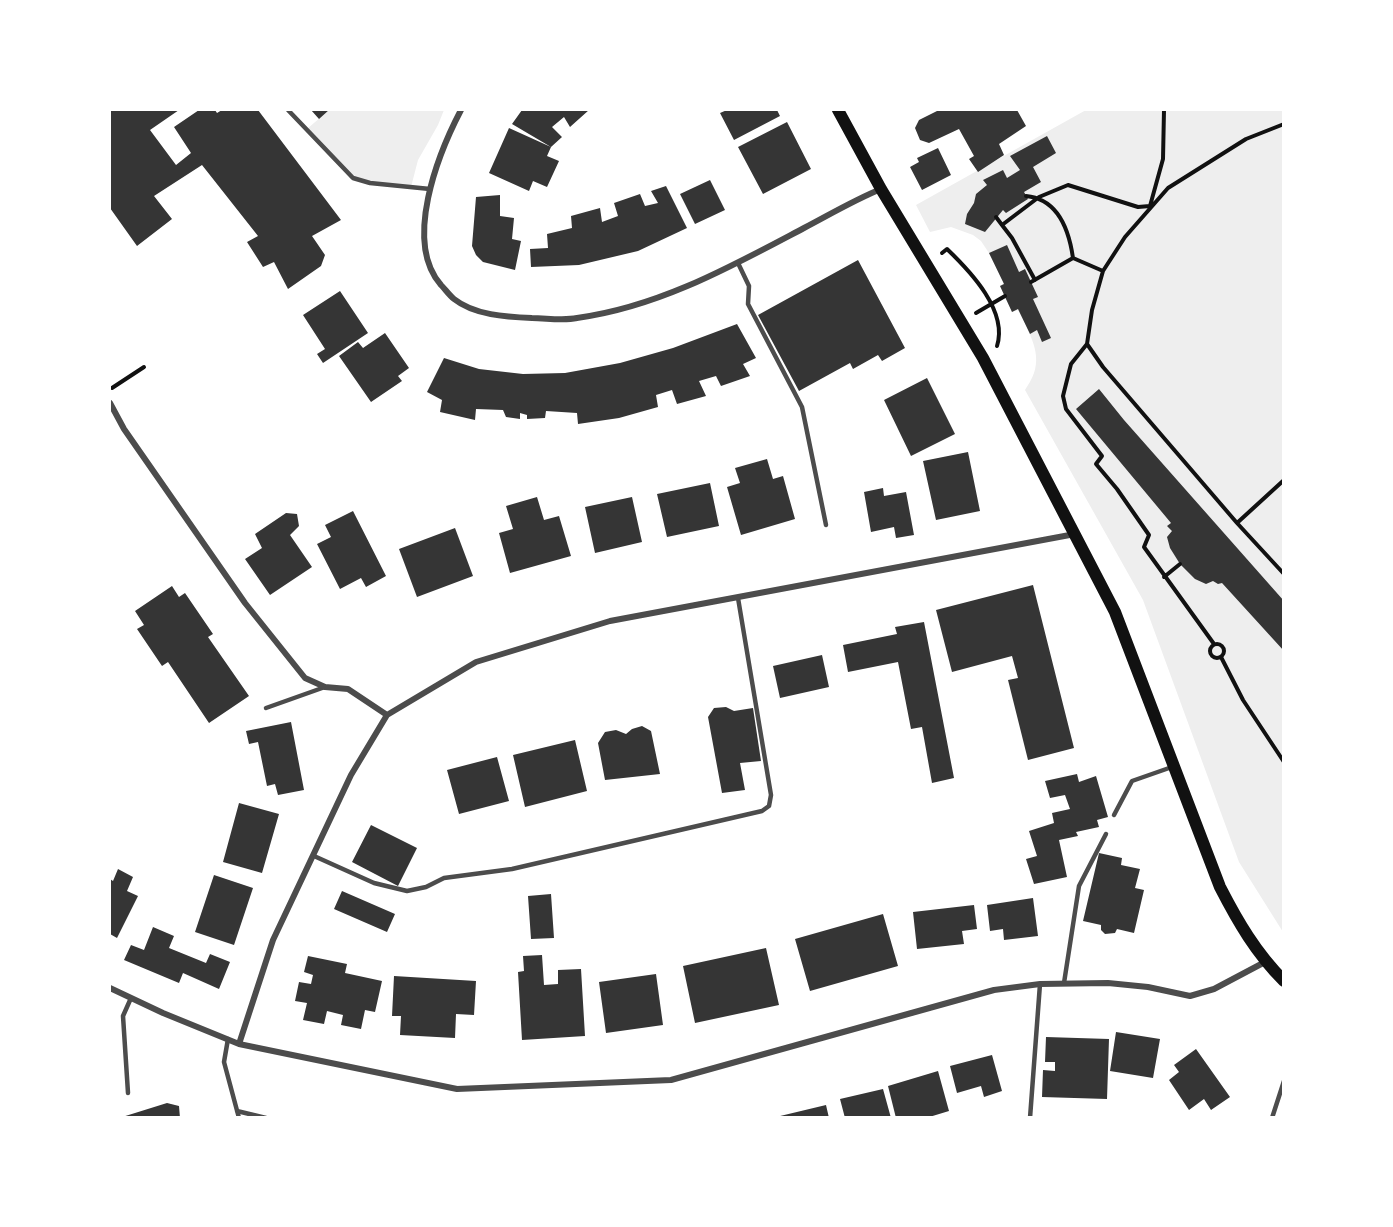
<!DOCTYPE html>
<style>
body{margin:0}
#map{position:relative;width:1393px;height:1227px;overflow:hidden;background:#fff;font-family:Karla,sans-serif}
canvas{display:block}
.frame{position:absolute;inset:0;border:111px solid #fff;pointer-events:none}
</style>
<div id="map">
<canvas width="1393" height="1227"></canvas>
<div class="frame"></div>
</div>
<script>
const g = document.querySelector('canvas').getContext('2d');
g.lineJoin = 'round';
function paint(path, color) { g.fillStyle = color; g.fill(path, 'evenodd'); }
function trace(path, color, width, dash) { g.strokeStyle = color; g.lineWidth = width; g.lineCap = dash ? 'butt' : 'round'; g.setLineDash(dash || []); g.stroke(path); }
paint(new Path2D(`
 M329 110H444L438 125 418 160 411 187 370 183 353 178 307 129Z
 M1086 110H1283V932L1239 862 1143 600 1025 390C1028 385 1032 379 1034 373 1042 351 1027 329 1018 310L1012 312 1000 286 1004 283 989 253 981 241 973 235 951 227 930 232 916 205Z`), '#eee');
paint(new Path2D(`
 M112 110H179L150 130 176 165 191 153 174 127 199 110H215L217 113 222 110H258L341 220 312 236 325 255 321 266 288 289 274 262 263 267 247 242 258 236 202 165 154 196 172 219 137 246 110 208V111Z
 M311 110H329L319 119Z
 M522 110H589L570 127 564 117 552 127 562 137 551 147 512 124Z
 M727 110H777L780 116 734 140 720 113Z
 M939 110H1017L1026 126 999 144 1004 155 978 172 969 159 974 156 959 129 929 143 920 140 915 128 919 120Z
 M787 122 811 169 763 194 738 147Z
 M509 128 551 147 547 156 559 161 547 187 533 181 529 191 489 173Z
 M1047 136 1056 153 1033 167 1041 182 1024 192 1028 199 1006 213 1003 210 985 232 965 224 967 214 974 203 976 194 987 185 983 180 1003 170 1007 178 1020 170 1010 156Z
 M938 148 951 175 922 190 910 167 919 162 917 158Z
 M710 180 725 210 695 224 680 194Z
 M666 186 687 228 638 251 579 265 531 267 530 249 548 248 547 234 572 228 571 216 600 208 602 222 618 216 614 203 640 194 645 206 658 203 651 191Z
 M500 195V216L514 218 512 239 521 241 515 270 483 262 476 255 472 246 476 197Z
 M1007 245 1019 272 1025 269 1038 297 1033 299 1051 338 1042 342 1037 330 1030 334 1018 309 1012 312 1000 286 1004 284 989 253Z
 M858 260 905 348 882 361 878 355 853 369 850 363 799 391 758 315Z
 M340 291 368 333 323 363 317 354 325 349 303 315Z
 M737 324 756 358 743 364 750 376 721 386 716 376 699 381 706 396 677 404 672 390 656 395 658 407 619 418 578 424 577 413 546 411 545 418 527 419V415L520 413V419L506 417 503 410 476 409 475 420 440 412 442 400 427 392 444 358 479 369 523 374 565 373 620 363 673 348Z
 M385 333 409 368 398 376 402 381 371 402 339 356 358 342 363 348Z
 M927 378 955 434 911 456 884 400Z
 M1099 389 1124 420 1284 601V651L1222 583 1218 584 1213 581 1206 584 1195 579 1180 564 1170 548 1167 537 1172 531 1167 526 1171 523 1076 409Z
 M968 452 980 511 936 520 923 461Z
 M767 459 773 479 783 476 795 519 741 535 727 487 740 483 735 468Z
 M710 483 719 526 667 537 657 494Z
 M883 488 884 496 906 492 914 535 896 538 894 527 871 532 864 492Z
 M537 497 544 520 559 516 571 556 510 573 499 533 513 529 506 506Z
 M632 497 642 542 595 553 585 507Z
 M353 511 386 576 366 587 361 578 340 589 317 544 331 537 325 525Z
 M286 513 297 514 299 526 290 535 312 567 270 595 245 559 262 548 255 534Z
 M455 528 473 576 417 597 399 549Z
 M1033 585 1074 748 1028 760 1008 680 1018 678 1012 656 952 672 936 610Z
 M172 586 179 597 185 593 213 634 208 637 249 696 209 723 168 662 162 666 137 629 144 625 135 611Z
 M924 622 954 778 932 783 922 727 911 729 898 662 848 672 843 645 897 634 895 627Z
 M822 655 829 687 780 698 773 666Z
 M726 707 734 711 753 708 761 761 740 763 745 790 722 793 708 717 714 708Z
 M291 722 304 790 278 795 275 784 267 786 258 742 249 744 246 731Z
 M642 726 651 731 660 774 605 780 598 743 605 732 616 730 626 734 632 729Z
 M575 740 587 791 525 807 513 755Z
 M497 757 509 801 459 814 447 770Z
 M1077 774 1079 782 1096 776 1108 817 1097 820 1099 827 1076 832 1078 836 1059 840 1067 877 1034 884 1026 859 1037 856 1029 831 1054 823 1052 813 1070 809 1065 795 1050 798 1045 781Z
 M239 803 279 814 262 873 223 862Z
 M371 825 417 848 398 886 352 862Z
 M1099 853 1122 858 1121 865 1140 869 1135 888 1144 890 1134 933 1117 929 1115 933 1105 934 1101 930V925L1083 921Z
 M118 869 133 877 127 891 138 896 117 938 110 934V879L113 881Z
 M214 875 253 888 234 945 195 932Z
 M342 891 395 914 387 932 334 909Z
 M551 894 554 938 531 939 528 896Z
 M1033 898 1038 936 1004 940 1003 929 990 931 987 905Z
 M974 905 977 929 962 931 964 944 917 949 913 912Z
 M883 914 898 966 810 991 795 939Z
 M153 927 174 936 169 948 206 963 210 954 230 962 219 989 183 973 179 983 124 960 131 945 144 950Z
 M766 948 779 1005 695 1023 683 966Z
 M542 955 544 985 558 984V970L581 969 585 1036 522 1040 518 972 524 971 523 956Z
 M308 956 347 964 345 973 382 981 375 1012 365 1010 361 1029 341 1025 343 1015 327 1011 324 1024 303 1020 307 1003 295 1001 299 982 311 984 313 975 304 972Z
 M656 974 663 1025 606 1033 599 982Z
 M394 976 476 981 474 1015 456 1014 455 1038 400 1035 401 1016H392Z
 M1116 1032 1160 1039 1153 1078 1110 1071Z
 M1046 1037 1109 1039 1107 1099 1042 1097 1043 1070 1055 1071V1062H1045Z
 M1196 1049 1230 1097 1211 1110 1204 1099 1189 1110 1169 1080 1179 1072 1174 1065Z
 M992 1055 1002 1091 984 1097 981 1086 957 1093 950 1066Z
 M938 1071 949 1111 926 1118H896L888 1086Z
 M883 1089 891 1118H845L840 1099Z
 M167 1103 179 1106 180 1118H119Z
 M826 1105 829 1118H776V1117Z`), '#353535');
trace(new Path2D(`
 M1026 196C1058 199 1069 230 1073 258L1103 271
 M996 217 1002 225
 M942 253 947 249C971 272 1008 311 997 346
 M1035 280 1012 238 1002 225 1039 197 1068 185 1138 207 1150 206 1163 159 1164 110
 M1031 282 1073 258
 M976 313 1005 296
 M1087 344 1103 367 1237 523 1284 574
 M112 388 144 367
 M1237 523 1284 480
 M1164 577 1180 564
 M1210 651a7 7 0 1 1 14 0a7 7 0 1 1-14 0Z
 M1214 644 1144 547 1149 535 1117 489 1096 464 1102 456 1066 409 1063 396 1071 364 1087 344 1092 310 1103 271 1125 237 1168 188 1246 139 1284 124
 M1221 657 1243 700 1284 762`), '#111', 4);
trace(new Path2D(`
 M288 110 353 178 370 183 430 189
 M738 263 749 286 748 304 802 407 826 525
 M266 708 325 687
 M1114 815 1132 781 1172 767
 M314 856 374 883 407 891 426 887 444 878 512 869 762 811 769 806 771 795 738 598
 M1064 983 1079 886 1106 834
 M228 1039 224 1062 239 1118
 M128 1093 123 1016 131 998
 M237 1111 266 1118
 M1030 1118 1040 984
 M1272 1118 1284 1081`), '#4c4c4c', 4.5);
trace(new Path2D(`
 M461 110C438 154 403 242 441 285 445 289 449 295 454 299 474 315 506 317 532 318 546 318 563 321 577 318 659 307 732 266 804 228 829 215 854 200 881 189
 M110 403 124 429 245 603 305 678 325 687 348 689 387 715
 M110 988 163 1013 239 1044 457 1089 671 1080 994 990 1040 984 1108 983 1148 987 1190 996 1214 989 1265 962
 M239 1044 273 940 351 775 387 715 476 662 610 621 1075 534`), '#4c4c4c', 6);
trace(new Path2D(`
 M838 110 881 189 983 358 1115 612 1220 887C1238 922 1256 953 1284 981`), '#111', 12);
</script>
